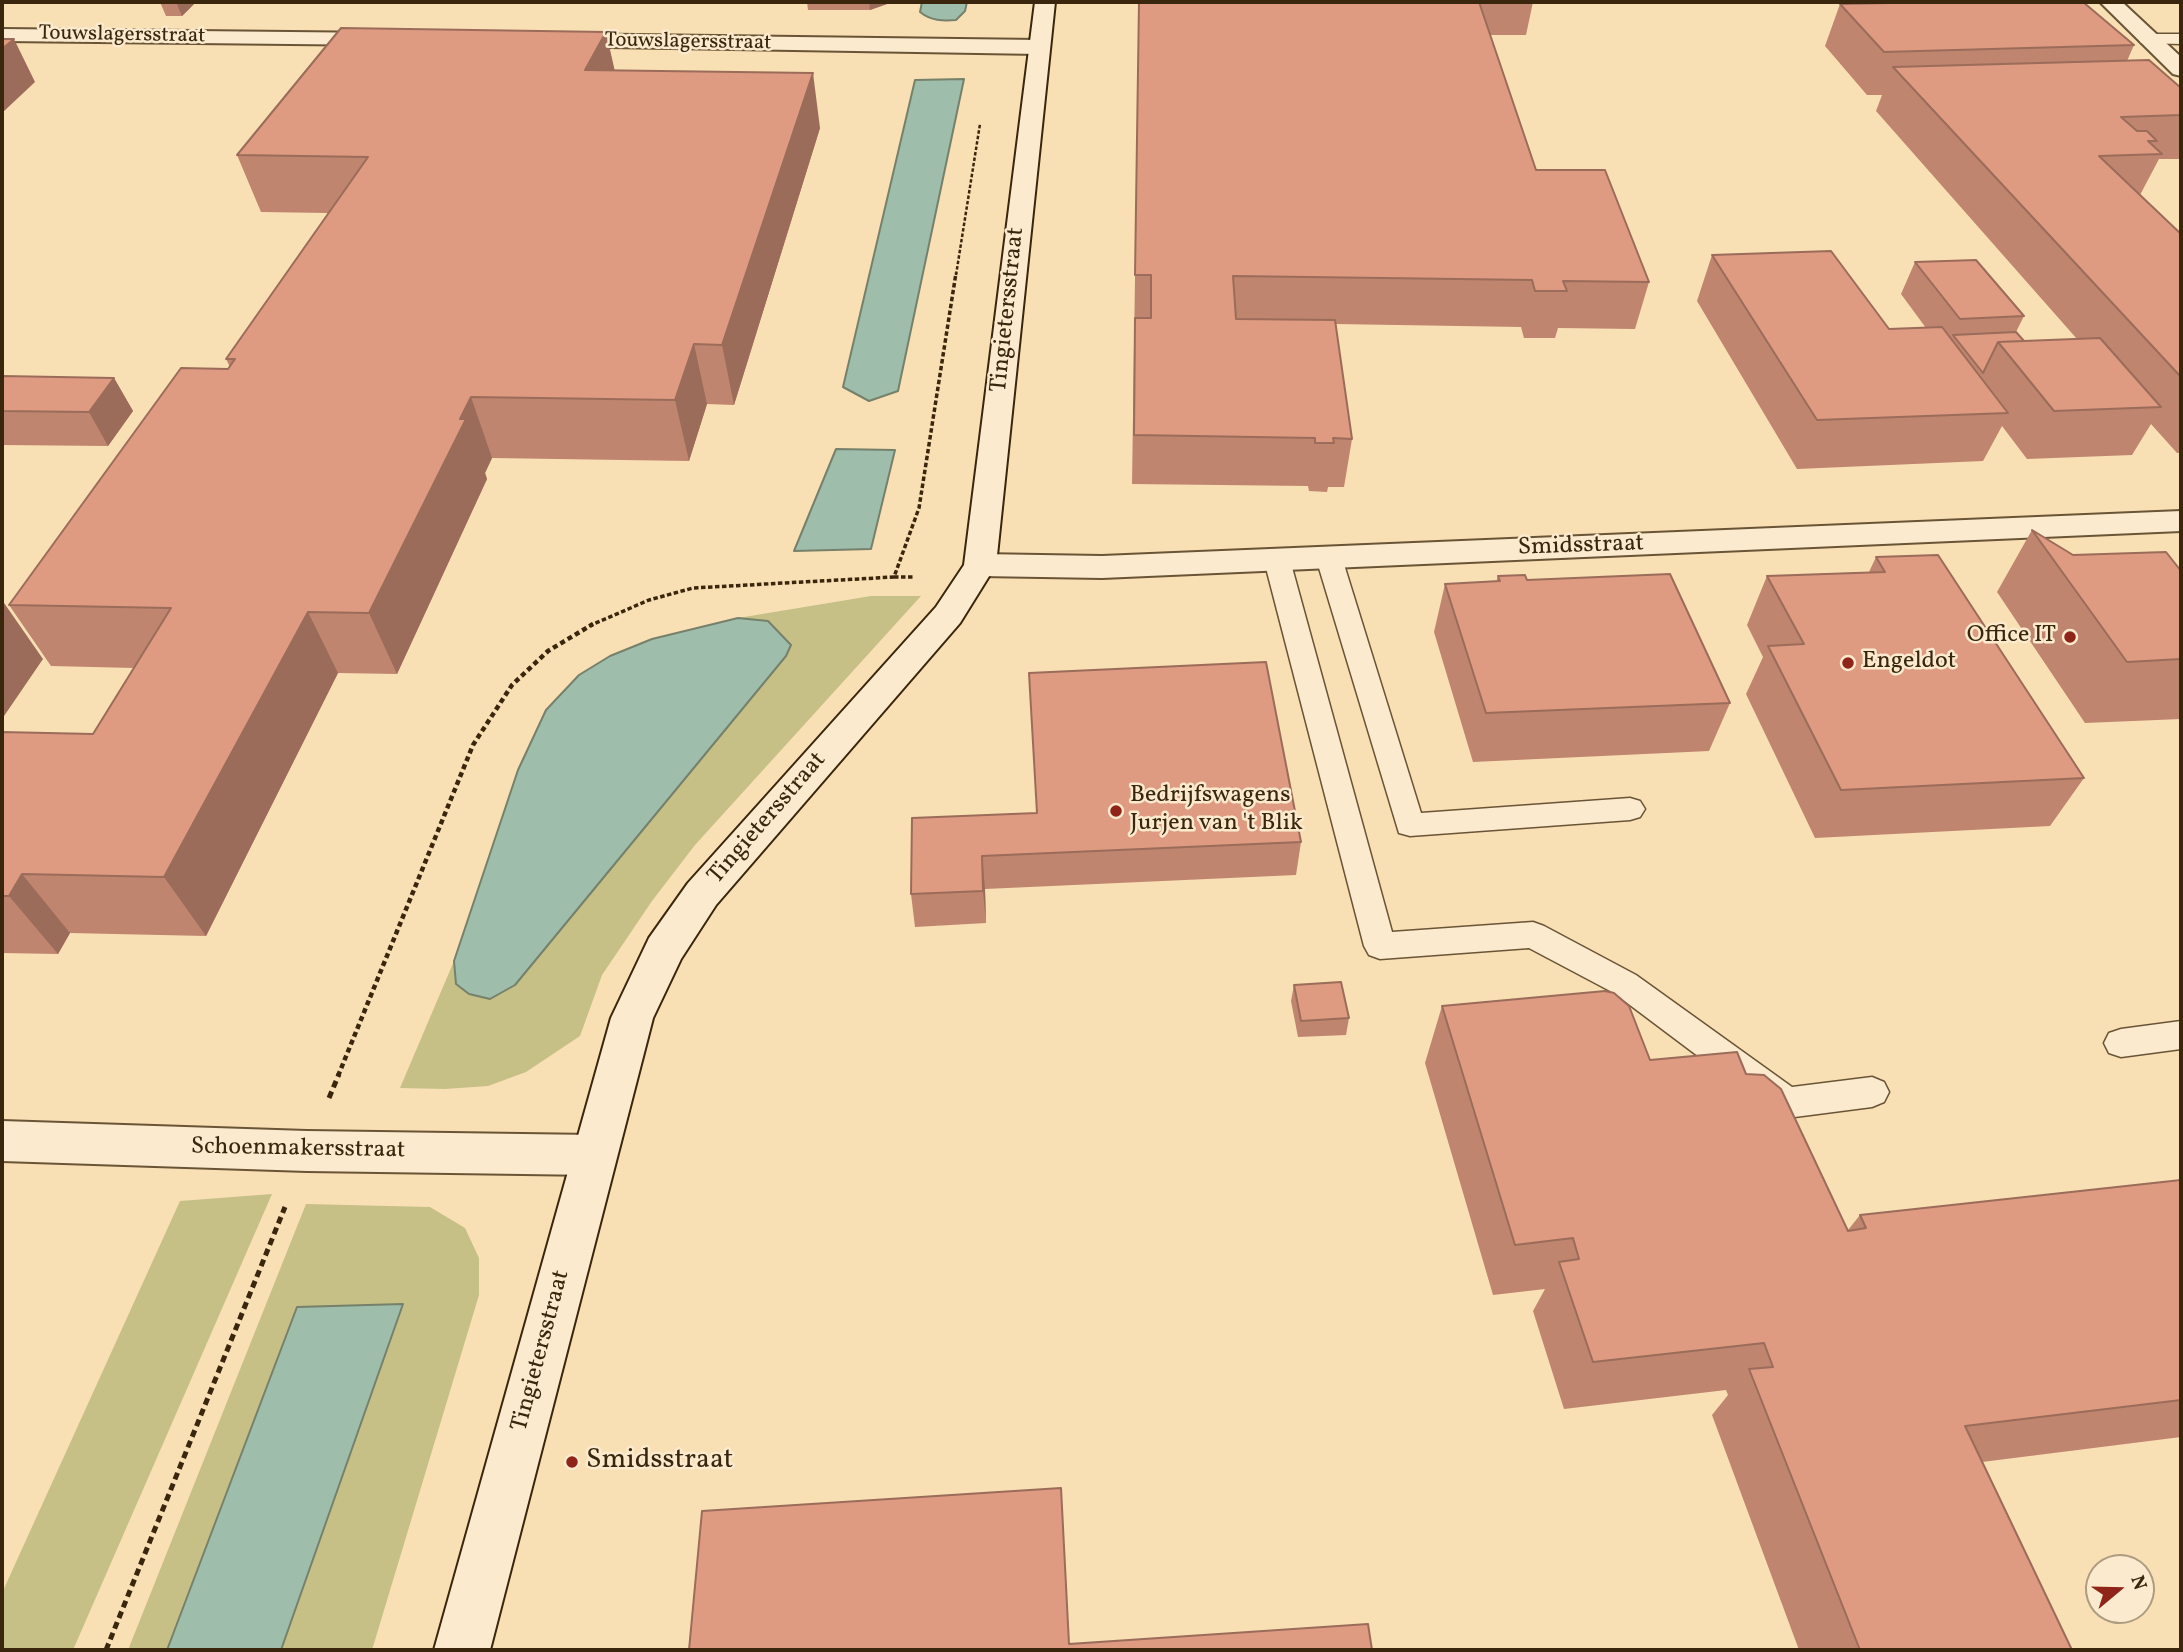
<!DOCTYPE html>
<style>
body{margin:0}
#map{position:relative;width:2183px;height:1652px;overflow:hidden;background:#f9dfb4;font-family:Vollkorn,serif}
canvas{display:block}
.frame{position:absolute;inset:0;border:4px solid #3a260c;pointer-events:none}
.north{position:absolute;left:2085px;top:1554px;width:70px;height:70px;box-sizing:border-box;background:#fbeace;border:2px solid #ae9c80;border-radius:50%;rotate:71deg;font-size:19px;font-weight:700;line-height:28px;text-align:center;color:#3a260c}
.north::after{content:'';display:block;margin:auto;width:24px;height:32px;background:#8f2418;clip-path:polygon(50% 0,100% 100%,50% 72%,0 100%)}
</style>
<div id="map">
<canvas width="2183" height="1652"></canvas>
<div class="frame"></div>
<div class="north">N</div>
</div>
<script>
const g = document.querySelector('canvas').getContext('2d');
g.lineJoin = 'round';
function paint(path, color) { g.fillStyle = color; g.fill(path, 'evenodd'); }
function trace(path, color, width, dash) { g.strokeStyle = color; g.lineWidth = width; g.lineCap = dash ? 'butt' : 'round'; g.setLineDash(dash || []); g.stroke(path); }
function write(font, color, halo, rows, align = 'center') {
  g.font = font + ' Vollkorn,serif'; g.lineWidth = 5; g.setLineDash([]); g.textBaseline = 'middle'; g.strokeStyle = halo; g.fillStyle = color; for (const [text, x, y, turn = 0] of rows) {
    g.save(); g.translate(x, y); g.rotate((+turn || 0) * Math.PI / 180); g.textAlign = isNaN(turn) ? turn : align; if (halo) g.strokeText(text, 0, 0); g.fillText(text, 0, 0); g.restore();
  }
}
paint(new Path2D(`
 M871 596H921L695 845 652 901 602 975 580 1036 526 1072 488 1086 445 1089 400 1088 454 961 456 984 768 621 738 618Z
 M272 1194 73 1650H2V1593L180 1201Z
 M306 1204 430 1207 465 1228 479 1258V1295L372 1650H281L402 1304 297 1308 167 1650H128Z`), '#c6c087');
const water = new Path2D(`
 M922 2H967L965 11 956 20C943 21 931 21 920 12Z
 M964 79 898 391 869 401 843 387 915 80Z
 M836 449 895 450 871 549 794 551Z
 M738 618 768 621 791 645 786 656 515 985 490 999 469 994 456 984 454 961 518 770 546 710 579 675 610 656 652 639Z
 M403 1304 281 1650H167L297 1307Z`);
paint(water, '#9ebdaa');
trace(water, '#76816b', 2);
const lane = new Path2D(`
 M2147 34H2181V44L2141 43 2139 39 2141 35Z
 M1329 550 1338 552 1342 558 1421 813 1630 798 1640 801 1645 809 1640 817 1630 820 1410 836 1399 833 1316 558 1320 552Z
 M1277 552 1286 554 1290 560 1392 932 1533 922 1544 926 1636 975 1792 1087 1872 1077 1884 1082 1889 1092 1884 1102 1872 1107 1787 1118 1775 1114 1614 993 1529 948 1380 959 1369 955 1364 946 1264 560 1268 554Z
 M2181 1021V1049L2121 1057 2109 1053 2104 1043 2109 1033 2121 1029Z`);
const street = new Path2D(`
 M2100 2H2122L2181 57V76L2173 74Z
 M2 29 386 33 394 34 397 39 394 44 386 45 2 41Z
 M555 34 1039 40 1047 42 1050 47 1047 52 1039 54 547 46 544 41 547 36Z
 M2181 511V531L1102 578 980 576 968 573 964 565 968 557 980 554 1102 556Z
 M2 1121 307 1131 594 1135 610 1141 617 1155 610 1169 594 1175 307 1171 2 1161Z`);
const secondary = new Path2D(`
 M1035 2H1055L996 565 960 623 716 905 681 959 653 1018 490 1650H434L611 1018 649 938 688 883 936 607 964 565Z`);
trace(lane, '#6a5436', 3);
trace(street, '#6a5436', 4);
trace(secondary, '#3a260c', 4);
trace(new Path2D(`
 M956 275 980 124`), '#3a260c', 2.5, [3.5, 2]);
trace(new Path2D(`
 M894 577H914
 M589 626 649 600 693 588 894 577 919 508 956 273`), '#3a260c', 3.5, [4.5, 2.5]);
trace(new Path2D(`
 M338 1076 473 745 512 685 548 651 593 624`), '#3a260c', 4.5, [5, 3.5]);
trace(new Path2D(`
 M329 1098 339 1074
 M106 1650 285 1207`), '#3a260c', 5, [7, 4.5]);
paint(lane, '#fbeace');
paint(street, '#fbeace');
paint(secondary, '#fbeace');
paint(new Path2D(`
 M160 2H196L182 16H166Z
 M394 2H410L408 4H395Z
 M807 2H888L887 4 870 10H808Z
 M1139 2H1533L1526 35H1490L1536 170 1649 282 1635 329 1558 328 1555 338H1524L1521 327 1335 324 1352 439 1344 487H1328L1327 492 1309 491 1308 486 1132 484Z
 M1840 4 2134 45 2127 61 2181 88V159H2159L2140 195 2181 234V453H2177L2151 424 2132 455 2027 459 2002 426 1983 461 1797 469 1697 301 1712 255 1889 329 1926 328 1901 294 1915 262 2024 316 2016 332 2024 341 2077 339 1876 111 1882 95H1867L1825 46Z
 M606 32 614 70 820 128 734 405 707 404 689 461 492 458 485 473 487 479 397 674 338 673 206 936 70 933 58 954 2 953V732L93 734 134 668 51 666 9 605 228 369 230 367 226 359 328 213 261 212 237 155Z
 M2 376 114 378 133 411 108 446 2 445Z
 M2032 530 2073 555 2181 571V719L2085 723 1997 592Z
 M1876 557 2084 778 2050 826 1815 838 1746 694 1763 657 1747 625 1767 576 1869 572Z
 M1498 576 1527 580 1730 703 1709 751 1473 762 1434 632 1445 584 1496 582Z
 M1036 813 1301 842 1296 875 985 889 986 923 915 927 911 894Z
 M1294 985 1349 1018 1346 1035 1298 1037 1291 1001Z
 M1442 1006 1650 1060 1746 1074 1848 1230 1860 1215 2181 1180V1437L1982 1462 2072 1650H1799L1712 1415 1728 1395 1726 1390 1564 1409 1533 1311 1545 1289 1493 1295 1425 1063Z`), '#bf856f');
paint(new Path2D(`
 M176 2H196L182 16Z
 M869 2H888L887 4 870 10Z
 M606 32 618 85 585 70Z
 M14 39 35 82 2 113V49Z
 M813 73 820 128 734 405 722 345Z
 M694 344 707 404 689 461 675 400Z
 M114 378 133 411 108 446 89 412Z
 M471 397 492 458 485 473 487 479 397 674 369 613 460 419Z
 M2 600 43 659 2 719Z
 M308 612 338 673 206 936 164 877Z
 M982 856 985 889 986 923 983 891Z
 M22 874 70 933 58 954 9 896Z`), '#9b6c5a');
const building = new Path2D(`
 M1139 2H1479L1536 170H1605L1649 282 1563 281 1567 291H1535L1532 280 1233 276 1236 319 1335 320 1352 439 1333 438 1334 443H1315V438L1134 435 1135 318H1151V275H1135Z
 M1940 2H2083L2134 45 1884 52 1840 4Z
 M341 28 606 32 585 70 813 73 722 345 694 344 675 400 471 397 460 419H466L369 613 308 612 164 877 22 874 9 896H2V732L93 734 171 608 9 605 181 368 228 369 235 359H226L368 157 237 155Z
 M2 39H14L2 49Z
 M2149 60 2181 88V115L2121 117 2137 131H2147L2157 141H2148L2162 154 2099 156 2181 234V377L1893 67Z
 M1831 251 1889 329 1942 327 2008 413 1817 420 1712 255Z
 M1976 260 2024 316 1960 319 1915 262Z
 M2016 332 2024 341 1998 342 1983 373 1953 335Z
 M2100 338 2161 407 2054 411 1998 342Z
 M2 376 114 378 89 412 2 411Z
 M2032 530 2073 555 2166 552 2181 571V659L2127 662Z
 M1938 555 2084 778 1841 790 1768 646 1804 644 1767 576 1885 572 1876 557Z
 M1670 574 1730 703 1486 713 1445 584 1500 581 1498 576 1525 575 1527 580Z
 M1266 662 1301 842 982 856 983 891 911 894 912 818 1037 813 1029 673Z
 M1341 982 1349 1018 1301 1021 1294 985Z
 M1605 991 1614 993 1629 1006 1650 1060 1737 1052 1746 1074 1764 1075 1781 1089 1848 1231 1866 1228 1860 1215 2181 1180V1400L1965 1426 2072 1650H1860L1749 1369 1773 1367 1764 1343 1593 1362 1559 1262 1579 1259 1573 1238 1515 1245 1442 1006Z
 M1061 1488 1069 1644 1368 1624 1372 1650H689L702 1511Z`);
paint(building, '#de9b81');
trace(building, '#9b6c5a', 2);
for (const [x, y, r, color] of [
 [2070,637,7,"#8f2418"],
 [1848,663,7,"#8f2418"],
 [1116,811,7,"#8f2418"],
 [572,1462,7,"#8f2418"]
]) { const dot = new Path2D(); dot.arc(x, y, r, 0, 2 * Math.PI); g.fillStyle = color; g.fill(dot); trace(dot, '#fbeace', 2.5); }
write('21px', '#3a260c', '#fbeace', [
 ["Touwslagersstraat",122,36,1],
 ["Touwslagersstraat",688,43,1]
]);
write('24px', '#3a260c', '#fbeace', [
 ["Tingietersstraat",1009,310,-84],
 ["Smidsstraat",1581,547,-2],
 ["Tingietersstraat",768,819,-49],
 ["Schoenmakersstraat",298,1150,1],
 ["Tingietersstraat",542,1351,-75]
]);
write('24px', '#3a260c', '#fbeace', [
 ["Office IT",2056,637,"right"],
 ["Engeldot",1862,663],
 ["Bedrijfswagens",1130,797],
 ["Jurjen van 't Blik",1130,825]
], 'left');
write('28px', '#3a260c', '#fbeace', [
 ["Smidsstraat",586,1462]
], 'left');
</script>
